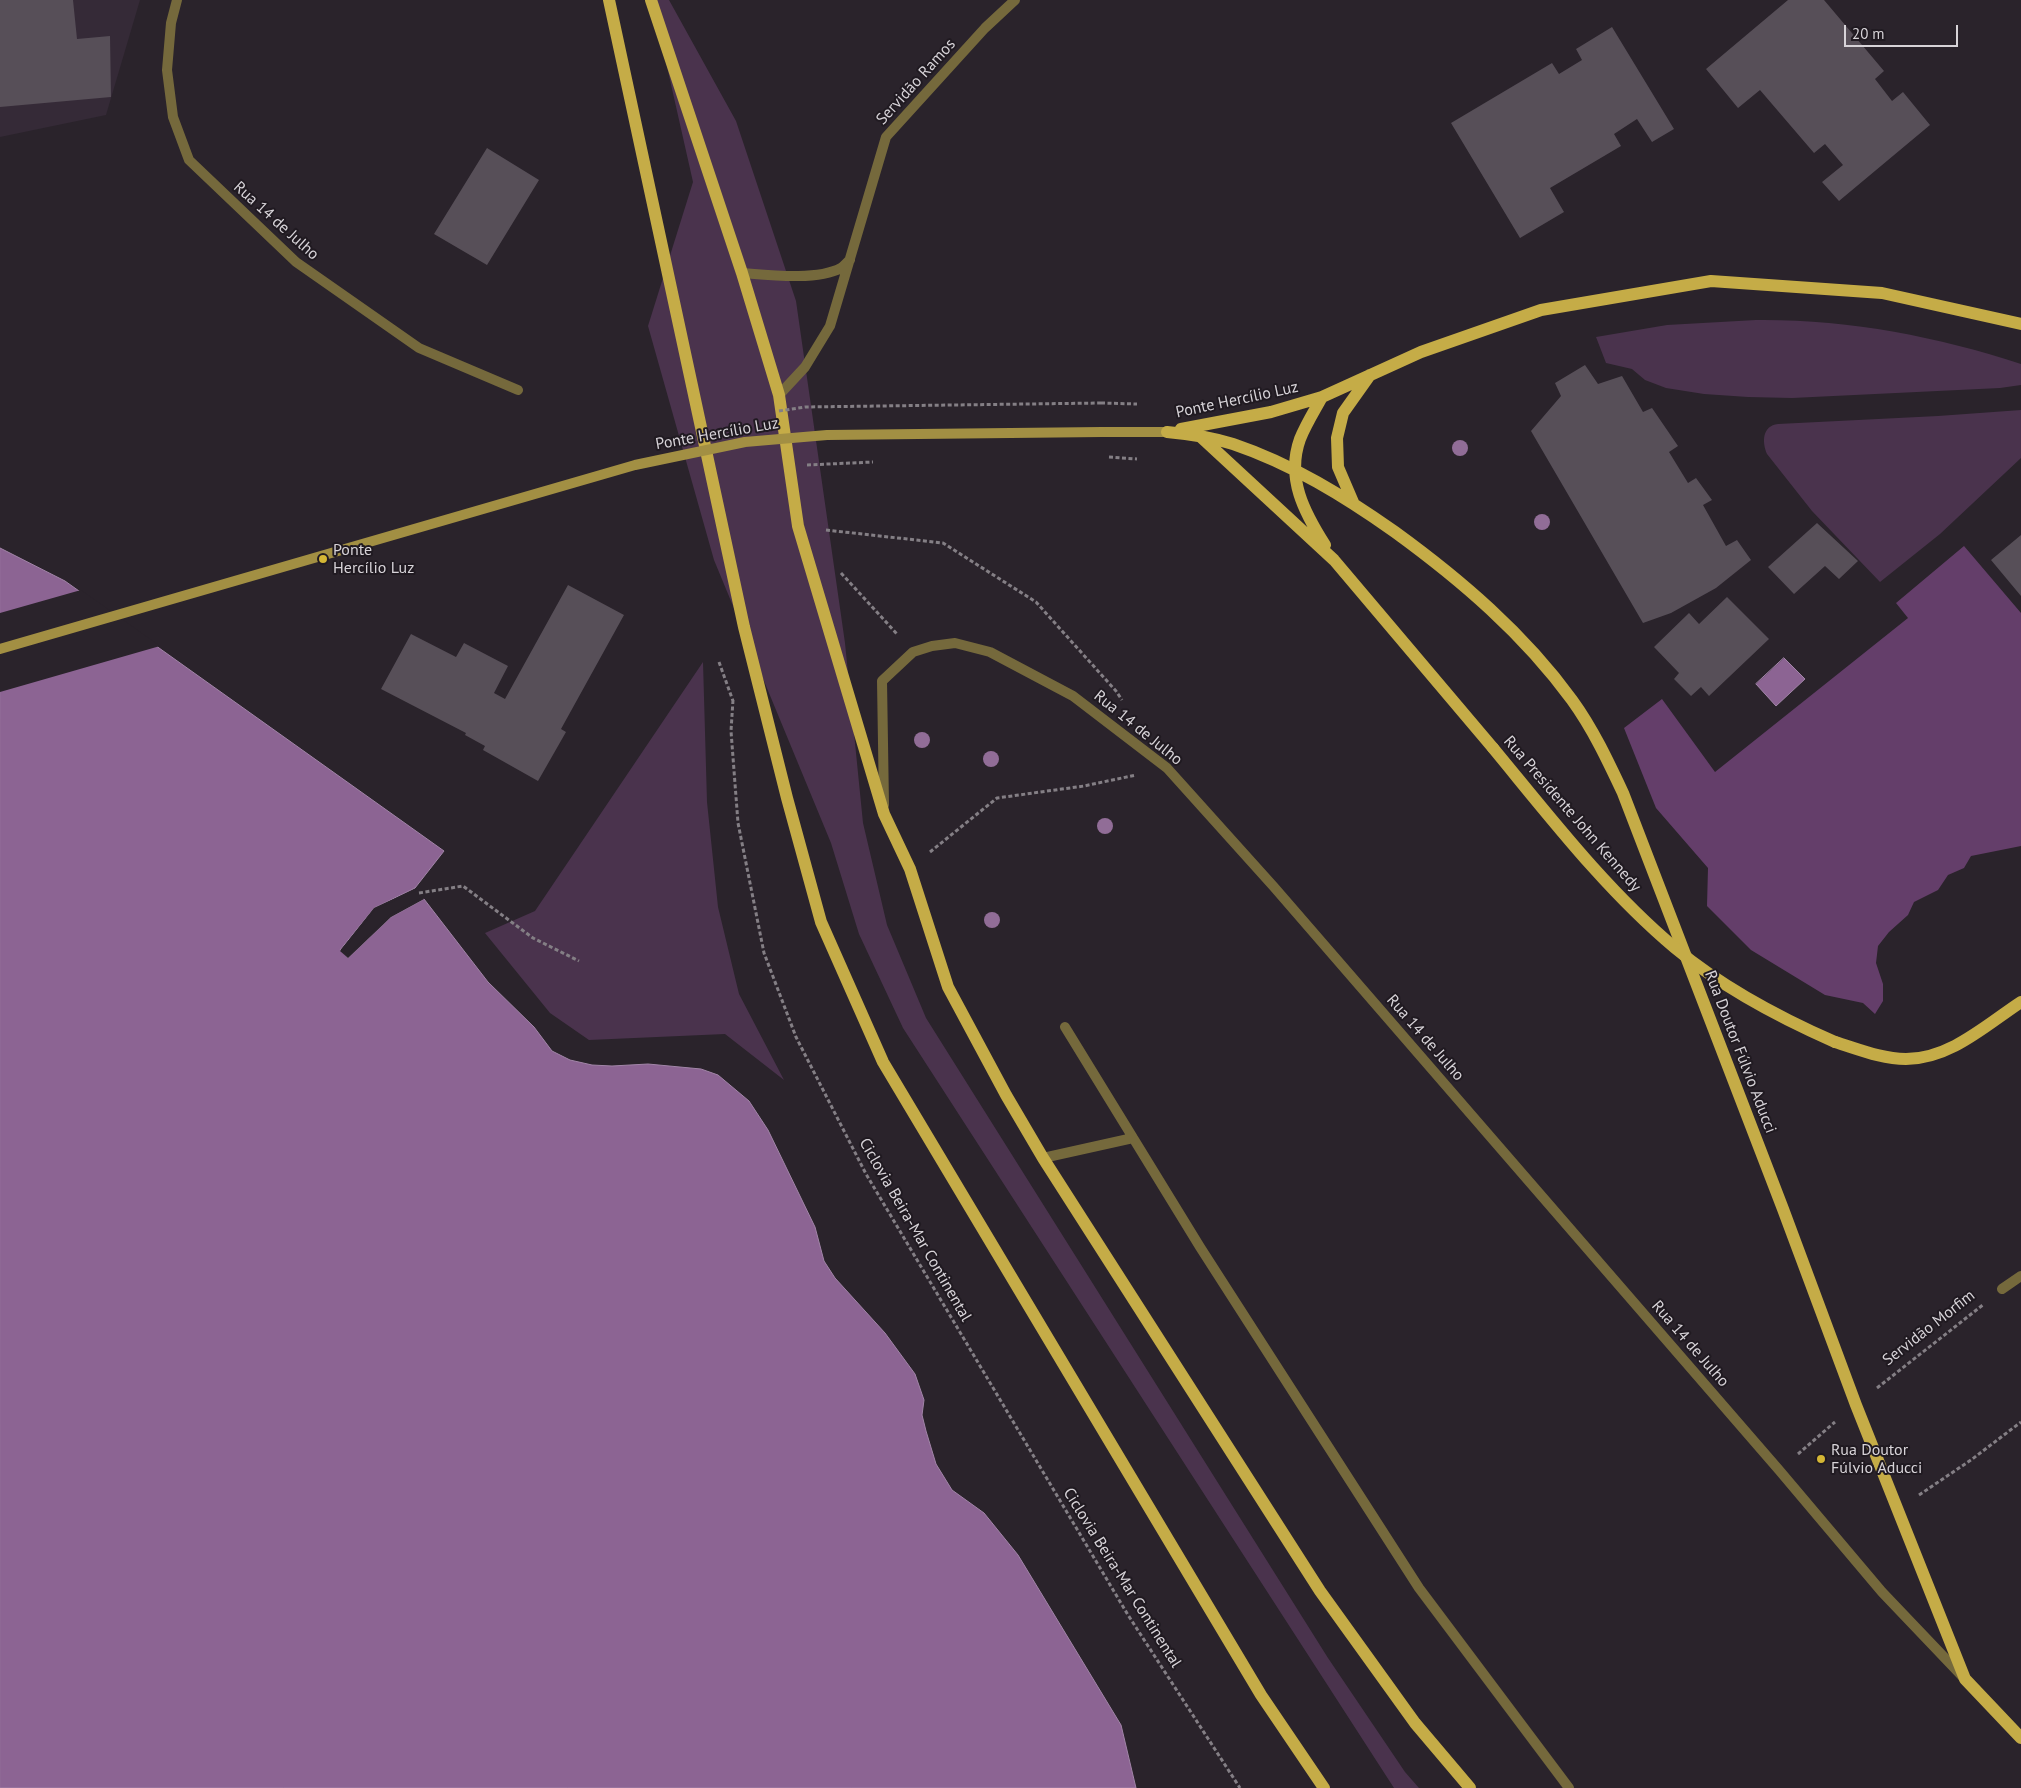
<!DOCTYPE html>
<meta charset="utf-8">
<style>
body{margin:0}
#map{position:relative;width:2021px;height:1788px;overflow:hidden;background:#2a232b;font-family:"PT Sans",sans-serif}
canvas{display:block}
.scale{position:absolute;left:1844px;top:25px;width:114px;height:22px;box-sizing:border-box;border:2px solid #d7d3d8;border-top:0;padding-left:6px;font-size:15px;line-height:18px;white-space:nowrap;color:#d7d3d8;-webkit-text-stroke:4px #201a21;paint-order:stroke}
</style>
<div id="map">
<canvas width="2021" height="1788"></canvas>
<div class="scale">20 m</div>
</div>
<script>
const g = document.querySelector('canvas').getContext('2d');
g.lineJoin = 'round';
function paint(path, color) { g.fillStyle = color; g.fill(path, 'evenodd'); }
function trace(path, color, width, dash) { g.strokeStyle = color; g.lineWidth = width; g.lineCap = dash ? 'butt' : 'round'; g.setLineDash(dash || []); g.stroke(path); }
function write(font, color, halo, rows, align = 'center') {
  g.font = font + ' "PT Sans",sans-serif'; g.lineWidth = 4; g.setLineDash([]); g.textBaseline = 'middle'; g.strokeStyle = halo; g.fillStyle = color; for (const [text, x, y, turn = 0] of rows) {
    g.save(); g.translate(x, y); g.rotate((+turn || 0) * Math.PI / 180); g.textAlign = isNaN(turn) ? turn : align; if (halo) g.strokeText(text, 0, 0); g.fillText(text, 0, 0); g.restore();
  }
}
paint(new Path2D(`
 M0 0H140L106 115 0 137Z`), '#352a37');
paint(new Path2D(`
 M652 0H669L736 121 796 301 845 643 863 823 887 925 926 1018 1328 1658 1405 1772 1419 1788H1394L903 1028 859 934 831 843 714 560 648 326 693 182Z
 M1756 320C1846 319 1936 336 2021 364V385L2000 388 1792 398 1748 397 1704 394 1666 388 1645 380 1632 369 1606 363 1596 337 1667 325Z
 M2021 410V458L1940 534 1880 582 1812 511 1767 454C1762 442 1762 426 1778 424L1938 416Z
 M703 662 707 802 718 907 739 994 784 1080 725 1034 589 1040 550 1013 485 933 535 911Z`), '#4a334d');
paint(new Path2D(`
 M1964 546 2021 613V846L1971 856 1964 868 1948 875 1938 890 1914 902 1908 915 1889 932 1878 946 1876 963 1883 984V1001L1875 1014 1863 1003 1825 995 1751 950 1707 906 1708 868 1656 808 1624 728 1662 699 1715 772 1908 618 1896 603Z`), '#643e6a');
const water = new Path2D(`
 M0 548 65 581 444 851 415 888 374 908 340 950 348 958 391 917 424 899 488 982 534 1027 552 1051 570 1060 592 1065 612 1066 648 1064 701 1069 718 1075 749 1101 768 1130 815 1227 824 1261 835 1278 885 1333 915 1374 924 1400 922 1415 926 1431 936 1464 952 1490 984 1513 1018 1555 1121 1725 1136 1788H0Z
 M1784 658 1805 679 1776 706 1756 684Z`);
paint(water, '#8c6493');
trace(water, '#a285a8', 1);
paint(new Path2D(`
 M81 590 160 646 0 692V613Z
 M415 889 416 891 375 910 344 950 348 954 389 915 422 897 424 899 391 917 348 958 340 951 374 908Z`), '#2a232b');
paint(new Path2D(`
 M0 0H73L77 39 110 36 111 97 0 107Z
 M1788 0H1824L1884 71 1875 79 1892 101 1903 92 1930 125 1839 201 1822 182 1843 165 1825 144 1814 153 1760 90 1738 108 1706 69Z
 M1612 27 1674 129 1652 142 1637 119 1614 134 1621 146 1550 188 1564 212 1520 238 1451 123 1552 63 1559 74 1582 60 1576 49Z
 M487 148 539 180 487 265 434 234Z
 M1585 365 1598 384 1622 376 1643 412 1652 408 1678 446 1669 452 1688 483 1696 478 1712 500 1703 505 1726 546 1737 540 1751 560 1716 588 1671 613 1643 623 1531 431 1561 396 1555 383Z
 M1817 523 1858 561 1839 579 1825 566 1794 594 1768 567Z
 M2021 535V596L1991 560Z
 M568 585 624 615 561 729 566 732 538 781 483 750 485 746 465 735 466 733 381 689 411 634 456 657 464 643 508 666 494 693 505 699Z
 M1727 597 1769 639 1709 696 1701 687 1691 696 1674 679 1679 673 1654 647 1689 613 1699 624Z`), '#574f58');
trace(new Path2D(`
 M1101 403 1137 404
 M826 530 943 543 1036 602 1116 691 1122 700
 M841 573 897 634
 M719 662 733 701
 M733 700 731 731 738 823 764 953 796 1037 866 1174 1128 1615 1240 1788
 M930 852 997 798 1084 786 1136 775
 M419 893 463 886 533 938 579 961
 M1877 1388 1984 1304
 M1798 1454 1835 1422
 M1919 1495 1971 1460 2021 1422`), '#847f85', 3, [4, 2.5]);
trace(new Path2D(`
 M2002 1289 2021 1276`), '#75693c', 10);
trace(new Path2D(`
 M177 0 171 23 167 70 173 117 189 160 296 262 419 348 518 390
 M742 273C768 275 817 281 841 268 844 266 847 262 850 260
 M779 395 805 367 830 326 886 137 985 28 1015 0
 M884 805 882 681 913 652 932 646 955 643 990 652 1073 696 1167 768 1274 887 1779 1470 1882 1592 1963 1677
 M1065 1027 1200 1247 1419 1588 1569 1788
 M1043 1158 1133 1138`), '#75693c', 10);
trace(new Path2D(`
 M1102 432H1167`), '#a28f43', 10);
trace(new Path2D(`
 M609 0 744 627 787 798 821 922 883 1062 1261 1695 1324 1788
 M651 0 742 273 779 395 798 526 884 814 910 869 948 987 1006 1095 1043 1158 1320 1591 1415 1723 1470 1788
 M1322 397C1315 410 1306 424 1300 439 1286 478 1304 512 1325 545
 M1181 429 1271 412 1322 397 1421 352 1541 310 1711 281 1882 293 2021 324
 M1167 432C1189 434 1211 437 1233 444 1292 464 1344 496 1395 532 1461 580 1524 634 1572 700 1593 729 1608 761 1623 793L1783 1209 1856 1405 1965 1679 2021 1738
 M1201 437 1334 560 1493 748
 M1353 502 1338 467 1337 438 1343 413 1370 375
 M1835 1042C1858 1049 1882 1059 1906 1059 1950 1059 1986 1025 2021 1002`), '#c5ac47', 12);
trace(new Path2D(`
 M779 411 805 407 1101 403
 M1109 457 1137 459
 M807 465 873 462`), '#847f85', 3, [4, 2.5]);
trace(new Path2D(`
 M0 649 635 465 745 442 827 435 1102 432`), '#a28f43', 10);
trace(new Path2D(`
 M1493 748C1550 817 1606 890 1675 948 1723 988 1778 1017 1835 1042`), '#c5ac47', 12);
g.fillStyle = '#916d97';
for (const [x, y] of [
 [1460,448],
 [1542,522],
 [922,740],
 [991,759],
 [1105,826],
 [992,920]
]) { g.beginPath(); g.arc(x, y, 8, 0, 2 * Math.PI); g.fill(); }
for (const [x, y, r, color] of [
 [323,559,5,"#d4b635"],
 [1821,1459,5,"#d4b635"]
]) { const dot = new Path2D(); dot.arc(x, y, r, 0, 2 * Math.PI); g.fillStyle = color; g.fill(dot); trace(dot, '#201a21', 2); }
write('16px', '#d7d3d8', '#201a21', [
 ["Servidão Ramos",916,82,-48],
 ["Rua 14 de Julho",276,221,42],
 ["Ponte Hercílio Luz",1237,400,-12],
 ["Ponte Hercílio Luz",717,434,-10],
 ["Rua 14 de Julho",1138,728,39],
 ["Rua Presidente John Kennedy",1572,814,49],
 ["Rua 14 de Julho",1425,1038,49],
 ["Rua Doutor Fúlvio Aducci",1740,1052,69],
 ["Ciclovia Beira-Mar Continental",915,1230,60],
 ["Servidão Morfim",1929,1328,-38],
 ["Rua 14 de Julho",1690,1344,49],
 ["Ciclovia Beira-Mar Continental",1122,1578,58]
]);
write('16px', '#d7d3d8', '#201a21', [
 ["Ponte",333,550],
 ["Hercílio Luz",333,568],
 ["Rua Doutor",1831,1450],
 ["Fúlvio Aducci",1831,1468]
], 'left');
</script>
